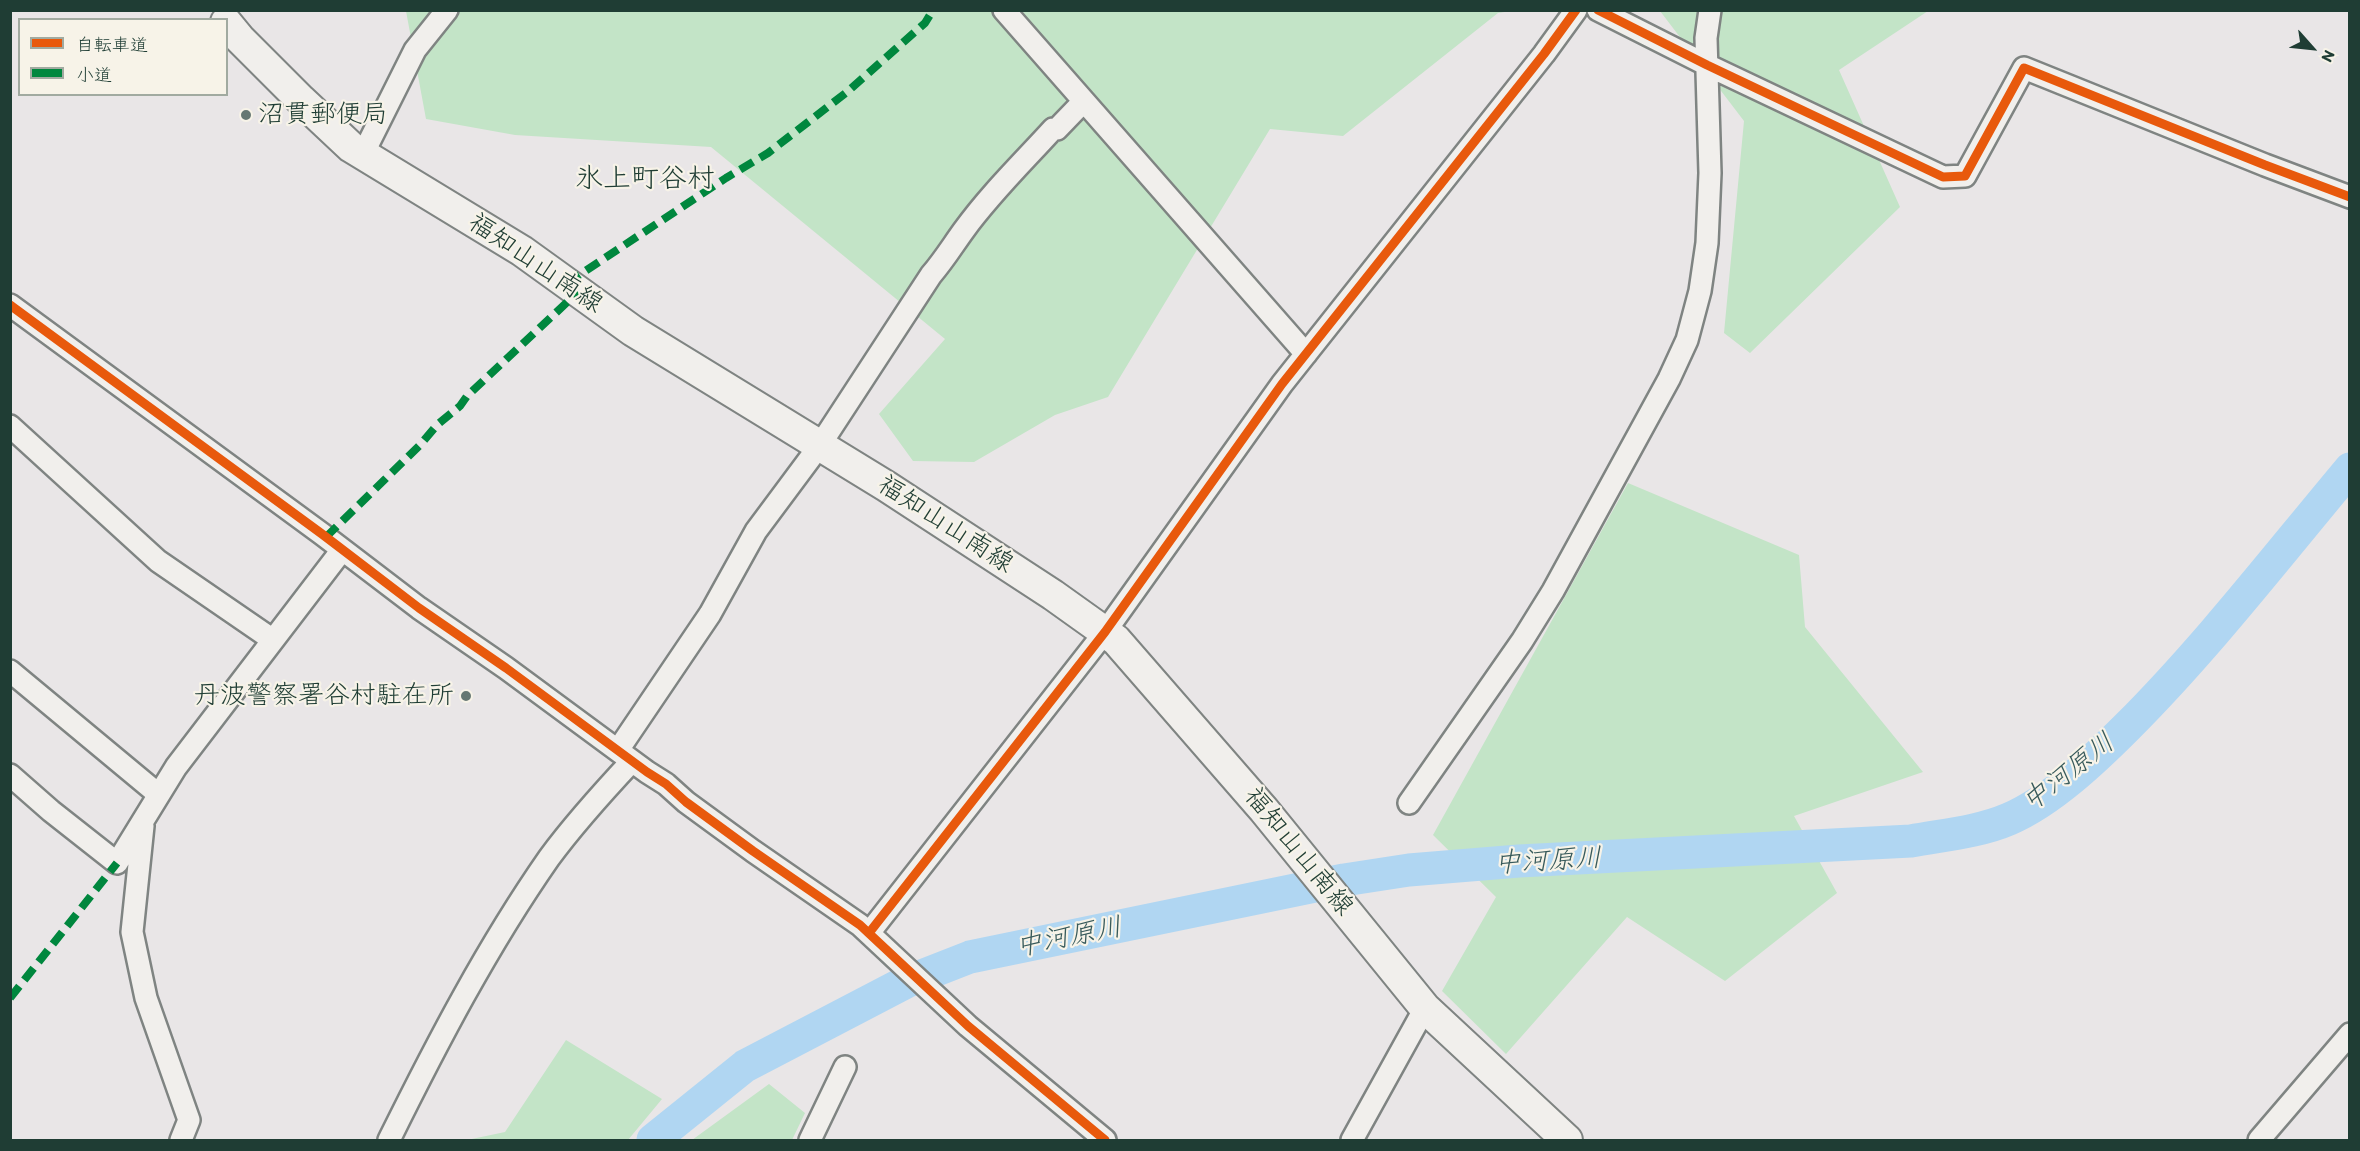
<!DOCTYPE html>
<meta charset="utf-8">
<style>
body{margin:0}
#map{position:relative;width:2360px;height:1151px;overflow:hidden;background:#e9e6e7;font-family:Itim,"Klee One",sans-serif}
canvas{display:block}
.frame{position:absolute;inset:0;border:12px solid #1f3d34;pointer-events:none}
.legend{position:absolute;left:18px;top:18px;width:210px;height:78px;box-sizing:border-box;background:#f7f3e8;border:2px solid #a1aaa0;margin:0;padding:8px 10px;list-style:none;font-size:18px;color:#1f3d34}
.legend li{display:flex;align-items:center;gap:12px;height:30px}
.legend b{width:30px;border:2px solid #a1aaa0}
.north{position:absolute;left:2282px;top:18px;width:60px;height:60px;-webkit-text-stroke:4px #f7f3e8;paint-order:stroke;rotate:117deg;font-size:16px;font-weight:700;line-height:24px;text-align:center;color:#1f3d34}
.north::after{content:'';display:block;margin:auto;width:21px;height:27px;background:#1f3d34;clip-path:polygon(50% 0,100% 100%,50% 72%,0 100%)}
</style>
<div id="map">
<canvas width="2360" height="1151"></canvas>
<div class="frame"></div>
<ul class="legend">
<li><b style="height:8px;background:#e8590c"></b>自転車道</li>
<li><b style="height:8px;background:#00873e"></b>小道</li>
</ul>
<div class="north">N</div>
</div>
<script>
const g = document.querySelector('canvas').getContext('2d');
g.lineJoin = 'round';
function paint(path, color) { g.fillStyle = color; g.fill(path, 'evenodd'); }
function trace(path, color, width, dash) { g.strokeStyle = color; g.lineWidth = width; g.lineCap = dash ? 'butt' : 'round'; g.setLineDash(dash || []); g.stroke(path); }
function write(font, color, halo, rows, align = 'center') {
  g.font = font + ' Itim,"Klee One",sans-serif'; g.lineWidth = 4.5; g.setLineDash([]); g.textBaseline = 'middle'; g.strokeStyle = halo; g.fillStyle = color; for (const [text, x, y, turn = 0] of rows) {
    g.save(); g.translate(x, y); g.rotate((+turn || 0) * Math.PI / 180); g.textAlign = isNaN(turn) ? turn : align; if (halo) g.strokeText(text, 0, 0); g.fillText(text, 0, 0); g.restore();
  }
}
paint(new Path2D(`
 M406 11H1511L1498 13 1343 136 1270 129 1108 397 1055 415 974 462 913 461 879 414 945 339 711 147 515 135 426 119Z
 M1660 11H1928L1839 70 1900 207 1750 353 1724 333 1744 121Z
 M1628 483 1799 555 1805 627 1923 772 1794 816 1837 893 1725 981 1627 917 1506 1054 1442 991 1496 897 1433 835Z
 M566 1040 662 1099 628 1140H467L505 1132Z
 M769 1084 805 1113 792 1140H692Z`), '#c3e4c7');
trace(new Path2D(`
 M653 1140 745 1066 906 982 970 957 1344 880 1409 870 1519 861 1911 841C1943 835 1979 832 2009 819 2051 801 2095 759 2127 727 2207 647 2277 556 2350 469`), '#b0d6f2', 33);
const minor = new Path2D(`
 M1004 10 1306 354
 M1598 10 1707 65 1943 177 1965 176 2024 68 2265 165 2350 197
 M363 154 415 50 447 10
 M10 305 322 534 419 608 506 668 647 772 666 784 686 802 753 851 860 925 968 1026 1105 1140
 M10 426 158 561 273 640
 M10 671 158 794
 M618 750 710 614 756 531 820 445 931 275C944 260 953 245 964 230 990 194 1023 162 1053 129H1057L1083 102
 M10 775 51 811 117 863 176 767 342 550
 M1409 803 1522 641 1553 591 1669 379 1687 340 1700 291 1707 243 1710 173 1706 38 1710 10
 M143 826 132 932 146 998 189 1120 181 1140
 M869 933 1105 632 1282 384 1544 54 1576 10
 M389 1140C437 1043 487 947 549 858 574 824 603 792 632 761
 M810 1140 845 1067
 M1352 1140 1425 1008
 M2259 1140 2350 1034`);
const secondary = new Path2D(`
 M226 22 240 39 301 100 351 147 522 251 633 331 886 486 1053 595 1116 640 1264 810 1425 1008 1567 1140`);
trace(minor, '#7f8482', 26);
trace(secondary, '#7f8482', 34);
trace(minor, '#f1efec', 21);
trace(secondary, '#f1efec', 30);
trace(new Path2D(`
 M567 283 726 178 768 153 847 92 925 23 933 10
 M326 537 420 445 437 425 460 406 467 396 578 292
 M10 998 117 863`), '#00873e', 8, [15, 8]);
trace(new Path2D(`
 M1598 10 1707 65 1943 177 1965 176 2024 68 2265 165 2350 197
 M10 305 322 534 419 608 506 668 647 772 666 784 686 802 753 851 860 925 968 1026 1105 1140
 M869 933 1105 632 1282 384 1544 54 1576 10`), '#e8590c', 9);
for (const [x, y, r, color] of [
 [246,115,6,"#667873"],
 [466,696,6,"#667873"]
]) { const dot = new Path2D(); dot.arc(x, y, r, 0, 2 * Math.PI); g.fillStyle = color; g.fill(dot); trace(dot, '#f7f3e8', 2); }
write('26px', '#1f3d34', '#f7f3e8', [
 ["沼貫郵便局",258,115],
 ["丹波警察署谷村駐在所",454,696,"right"]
], 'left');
write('26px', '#1f3d34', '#f7f3e8', [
 ["福知山山南線",535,264,34],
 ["福知山山南線",945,525,33],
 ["福知山山南線",1298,852,51]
]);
write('italic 27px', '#375a5b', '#f7f3e8', [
 ["中河原川",2069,773,-38],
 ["中河原川",1548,862,-3],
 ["中河原川",1069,938,-11]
]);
write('28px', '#1f3d34', '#f7f3e8', [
 ["氷上町谷村",645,180]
]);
</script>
